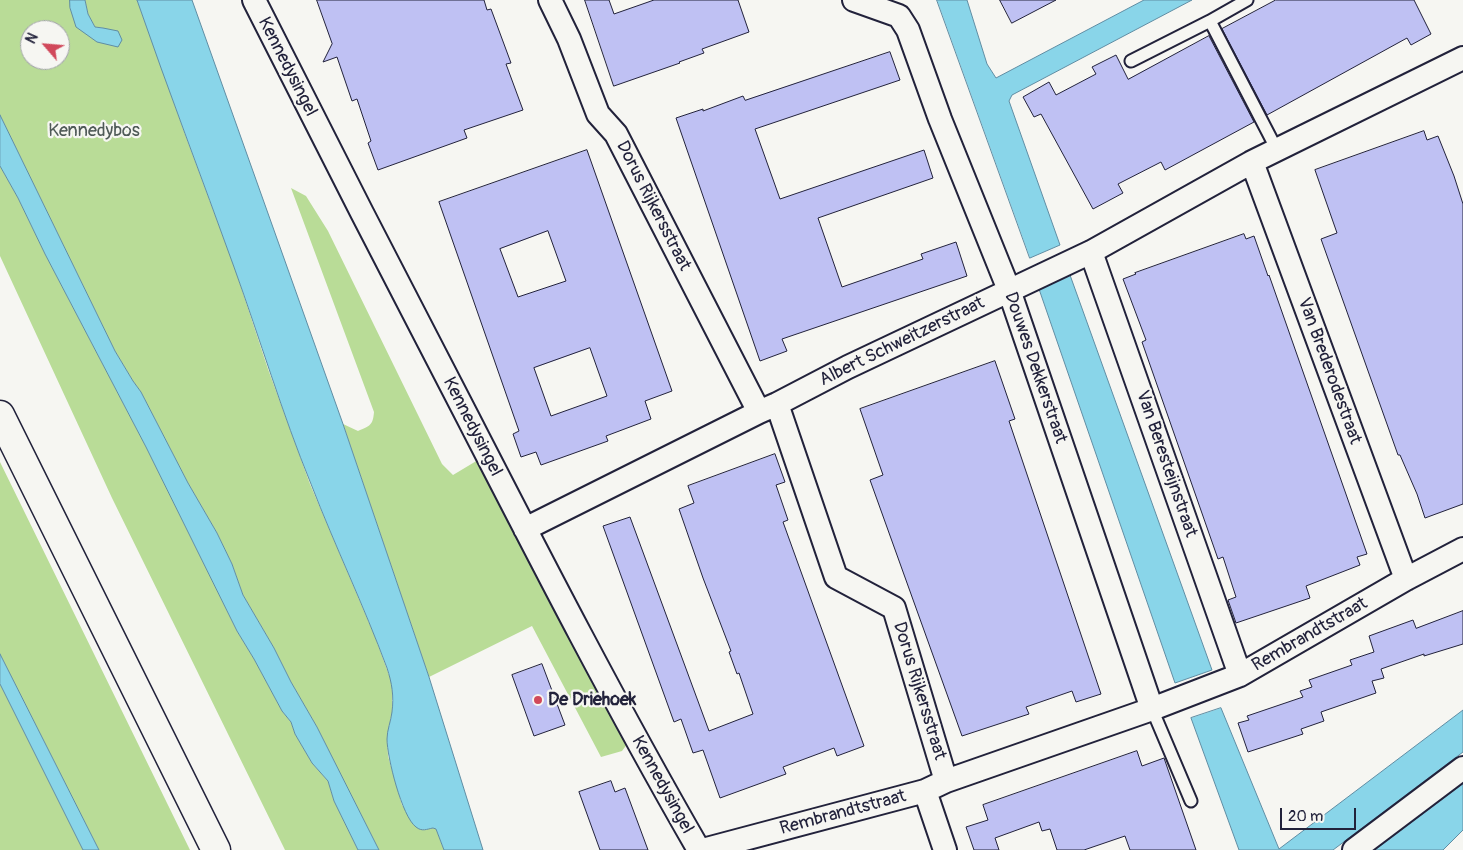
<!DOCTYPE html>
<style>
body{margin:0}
#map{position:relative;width:1463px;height:850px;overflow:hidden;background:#f6f6f2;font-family:Pangolin,sans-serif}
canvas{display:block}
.north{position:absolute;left:20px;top:20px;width:50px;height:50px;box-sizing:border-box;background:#f6f6f2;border:1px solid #a1a1a9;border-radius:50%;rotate:297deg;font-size:14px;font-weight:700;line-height:20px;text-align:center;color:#22223b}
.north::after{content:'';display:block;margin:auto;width:18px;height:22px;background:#d1495b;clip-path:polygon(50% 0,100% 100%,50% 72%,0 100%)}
.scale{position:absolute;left:1280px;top:808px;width:76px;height:22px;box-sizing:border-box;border:2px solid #22223b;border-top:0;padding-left:6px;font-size:15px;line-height:18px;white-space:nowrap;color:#22223b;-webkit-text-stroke:4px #f6f6f2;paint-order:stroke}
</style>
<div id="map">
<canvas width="1463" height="850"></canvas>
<div class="north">N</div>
<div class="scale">20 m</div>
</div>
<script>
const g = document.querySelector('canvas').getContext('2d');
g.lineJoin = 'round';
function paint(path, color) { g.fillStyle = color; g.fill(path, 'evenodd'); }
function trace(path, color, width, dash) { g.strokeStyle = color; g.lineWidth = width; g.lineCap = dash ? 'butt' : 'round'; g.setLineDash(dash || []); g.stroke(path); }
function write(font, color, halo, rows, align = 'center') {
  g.font = font + ' Pangolin,sans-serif'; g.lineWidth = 4.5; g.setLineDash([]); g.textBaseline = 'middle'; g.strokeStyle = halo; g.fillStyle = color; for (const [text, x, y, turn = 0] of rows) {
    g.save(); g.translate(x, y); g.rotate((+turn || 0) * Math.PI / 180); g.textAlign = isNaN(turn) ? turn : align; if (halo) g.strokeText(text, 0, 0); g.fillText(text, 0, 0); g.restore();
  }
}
paint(new Path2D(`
 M0 0H70V9L97 42 103 28 95 27 88 14 85 0H137L186 137 235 269 268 369 310 484 375 637 392 683V713L387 737 388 756 402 805 423 830 433 828 436 829 444 850H379L317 727 291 682 274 648 243 595 232 564 217 533 188 483 141 392 133 381 115 351 0 115ZM30 30H60V60H30Z
 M0 166 18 198 45 254 146 447 237 631 254 659 282 711 291 722 295 734 312 763 328 781 334 801 358 850H285L112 498 0 256Z
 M291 188 306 196 328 231 442 464 453 475 478 460 628 743 622 751 601 757 532 626 429 677 343 424 358 431C370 426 373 425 374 412Z
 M0 462 190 850H99L0 654Z
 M0 684 83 850H0Z`), '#b9dc97');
const water = new Path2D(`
 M70 0H85L88 14 95 27 103 28 118 31 122 40 118 47 97 42 76 27 70 8Z
 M137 0H192L343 424 429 677 483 850H444L436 829 433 828C427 829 422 832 416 827 402 817 387 757 387 739 387 730 391 721 392 712 394 696 392 683 387 668 364 606 335 546 311 484 282 413 260 339 234 267 202 178 168 90 137 0Z
 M937 0H967L987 64 996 78 1144 0H1192L1012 95 1009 101 1060 245 1030 258Z
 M0 115 115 351 133 381 141 392 188 483 217 533 232 564 243 595 274 648 291 682 317 727 379 850H358L334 801 328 781 312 763 295 734 291 722 282 711 254 659 237 631 146 447 45 254 18 198 0 166Z
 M1070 275 1212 670 1175 683 1039 289Z
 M0 654 99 850H83L0 684Z
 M1221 708 1279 849 1463 710V752L1333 850H1239L1191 718Z
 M1463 784V830L1443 850H1375Z`);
paint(water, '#89d5e9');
trace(water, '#608da3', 1);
const building = new Path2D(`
 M317 0H484L487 10 491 9 511 63 506 64 523 110 464 130 467 138 378 170 368 143 371 141 357 99 352 101 337 57 323 62 332 44Z
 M585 0H609L614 14 654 0H738L749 32 702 49 704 53 679 62 680 63 614 86Z
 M1000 0H1056L1012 23Z
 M1276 0H1414L1431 34 1411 45 1407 38 1267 115 1222 29Z
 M1209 36 1254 122 1165 170 1161 162 1118 184 1123 193 1093 209 1041 114 1034 117 1023 97 1049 82 1056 95 1096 74 1092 67 1116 55 1128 79Z
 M890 52 900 80 755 129 780 199 924 150 933 178 818 218 842 287 923 259 921 254 956 242 967 276 782 339 787 351 760 361 676 118 703 109V111L743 96 745 100Z
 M1424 131 1427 140 1438 136 1454 176 1463 204V504L1425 518 1417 494 1400 455H1398L1321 239 1337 233 1315 170Z
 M587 150 672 391 645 401 651 419 606 436 608 441 541 465 536 452 521 457 513 434 519 431 439 202ZM548 231 566 281 518 297 500 249ZM590 348 607 396 551 416 534 368Z
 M1244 234 1246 239 1254 236 1268 276 1269 275 1367 554 1357 557 1360 565 1306 586 1310 598 1236 623 1228 600 1236 597 1223 557 1218 559 1142 342 1146 340 1123 279 1136 274 1135 273Z
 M995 361 1015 419 1009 421 1101 694 1076 702 1072 691 1026 707 1029 714 962 736 870 480 883 475 860 409Z
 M775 454 785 482 776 485 788 520 783 522 864 746 837 756 834 748 783 767 786 774 720 798 703 750 693 753 681 719 674 722 603 526 630 517 709 731 753 714 739 673 737 674 729 652 731 651 726 638 703 578 679 509 694 503 688 486Z
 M1463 611V644L1424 656V654L1381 669 1384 678 1372 681 1376 693 1321 712 1324 721 1301 729 1303 734 1248 752 1238 723 1249 720 1247 716 1303 697 1300 691 1312 687 1309 680 1352 665 1350 660 1374 652 1369 636 1413 620 1416 628Z
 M542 664 565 725 534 736 512 675Z
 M1137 751 1142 766 1164 758 1196 850H1130L1125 836 1084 850H1057L1050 829 1042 831 1039 822 995 838 999 850H974L966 827 988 820 983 805Z
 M611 781 615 792 625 788 648 850H600L579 792Z`);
paint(building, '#bfc1f3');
trace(building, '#22223b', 1);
const lane = new Path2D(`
 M1210 21 1277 150
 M1131 61 1210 21 1247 0
 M1152 709 1191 801`);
const street = new Path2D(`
 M254 0C324 139 395 278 467 416 542 562 617 708 699 850
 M550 0 569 39 598 114 616 134 759 412
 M854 0 899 16 908 30 940 119 1009 290 1152 709
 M1252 162 1406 579
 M1091 252 1240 675
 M777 404 836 577 894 608 946 781
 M525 529 759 412 777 404 848 367 1091 252 1252 162 1463 58
 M925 791 945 850
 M703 850 925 791 946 781 1152 709 1240 675 1406 579 1463 549
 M1354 850 1463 768`);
const highway = new Path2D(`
 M0 415 216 850`);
trace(lane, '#22223b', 15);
trace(street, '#22223b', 26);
trace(highway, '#22223b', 31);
trace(lane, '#f6f6f2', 11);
trace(street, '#f6f6f2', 22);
trace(highway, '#f6f6f2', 28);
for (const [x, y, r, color] of [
 [538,700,5,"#d1495b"]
]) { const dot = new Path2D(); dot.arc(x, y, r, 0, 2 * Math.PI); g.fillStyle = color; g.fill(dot); trace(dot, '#f6f6f2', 2); }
write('18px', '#22223b', '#f6f6f2', [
 ["Kennedysingel",287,67,63],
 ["Dorus Rijkersstraat",653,206,63],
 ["Albert Schweitzerstraat",902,342,-26],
 ["Douwes Dekkerstraat",1035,368,71],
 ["Van Brederodestraat",1329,371,70],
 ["Kennedysingel",472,427,63],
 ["Van Beresteijnstraat",1166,464,71],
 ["Rembrandtstraat",1310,635,-30],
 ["Dorus Rijkersstraat",919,691,73],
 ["Kennedysingel",662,785,61],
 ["Rembrandtstraat",843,813,-15]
]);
write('18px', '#4f5a57', '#f6f6f2', [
 ["Kennedybos",94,131]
]);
write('bold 18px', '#22223b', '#f6f6f2', [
 ["De Driehoek",548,700]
], 'left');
</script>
